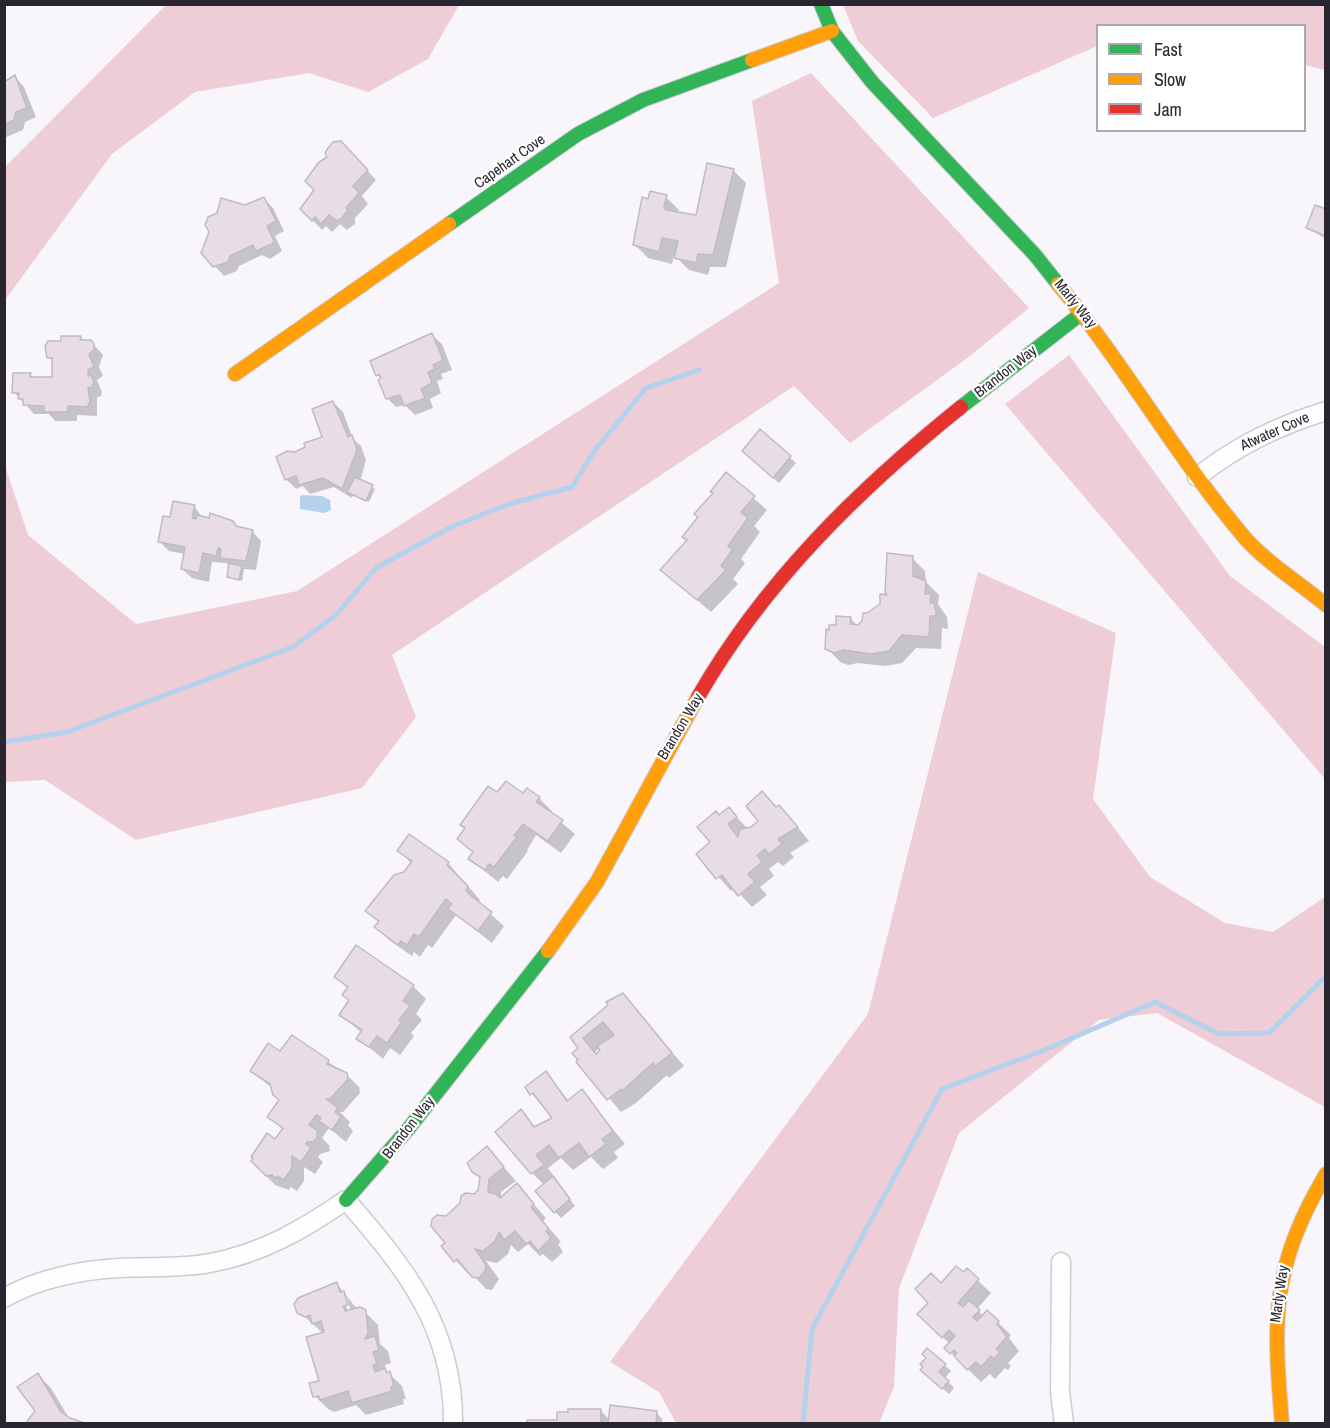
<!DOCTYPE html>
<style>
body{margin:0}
#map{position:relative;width:1330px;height:1428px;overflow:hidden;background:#f8f5fb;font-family:"Archivo Narrow",sans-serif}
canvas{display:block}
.frame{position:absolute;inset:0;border:6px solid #2a262f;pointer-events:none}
.legend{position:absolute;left:1096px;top:24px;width:210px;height:108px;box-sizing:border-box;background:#fff;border:2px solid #aaa8ac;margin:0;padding:8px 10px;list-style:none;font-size:18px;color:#2a262f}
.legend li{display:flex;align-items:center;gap:12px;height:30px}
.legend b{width:30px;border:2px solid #aaa8ac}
</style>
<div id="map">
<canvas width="1330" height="1428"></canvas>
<div class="frame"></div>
<ul class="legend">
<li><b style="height:8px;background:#30b455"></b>Fast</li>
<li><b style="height:8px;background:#ff9f0a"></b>Slow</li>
<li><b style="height:8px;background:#e5322d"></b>Jam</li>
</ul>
</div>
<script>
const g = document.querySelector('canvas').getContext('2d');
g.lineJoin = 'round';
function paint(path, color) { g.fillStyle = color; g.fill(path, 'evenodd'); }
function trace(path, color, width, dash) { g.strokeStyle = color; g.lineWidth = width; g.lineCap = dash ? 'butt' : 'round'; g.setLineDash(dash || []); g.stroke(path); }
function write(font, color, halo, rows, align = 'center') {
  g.font = font + ' "Archivo Narrow",sans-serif'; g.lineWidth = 4.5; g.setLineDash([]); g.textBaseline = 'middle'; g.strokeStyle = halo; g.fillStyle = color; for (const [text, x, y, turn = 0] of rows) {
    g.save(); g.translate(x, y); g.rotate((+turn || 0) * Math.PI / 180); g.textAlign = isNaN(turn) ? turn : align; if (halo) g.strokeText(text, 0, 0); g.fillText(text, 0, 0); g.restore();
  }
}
paint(new Path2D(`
 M166 5H459L428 59 368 92 309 73 195 92 112 154 5 300V167Z
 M843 5H1325V70L1305 65 1304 26H1098L1097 46 933 118 858 41Z
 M811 73 1029 308 966 359 850 443 794 386 392 655 416 717 362 788 136 840 45 780 5 782V466L28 535 136 624 297 591 779 283 752 101Z
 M1069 355 1230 576 1325 647V779L1005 404Z
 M978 572 1116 633 1093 799 1150 877 1225 923 1273 932 1325 897V1107L1157 1013 1099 1020 959 1133 899 1288 894 1387 879 1423H676L659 1392 610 1362 868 1014Z`), '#eecdd6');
paint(new Path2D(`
 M302 495 322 496 330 500 331 510 324 513 300 509V497Z`), '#b4d1ed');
paint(new Path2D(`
 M15 77 24 87 36 117 25 122 23 130 4 138V83Z
 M350 152 376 180 362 196 368 204 355 218V224L347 230 340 224 332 232 326 226 322 230 302 209 316 190 329 157Z
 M733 170 746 183 726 267H710L708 275 689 270 674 255 672 264 648 258 635 245 649 200 666 197 679 210 678 213 698 216Z
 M264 199 273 208 284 231 275 236 282 251 270 259 262 255 239 266 237 271 224 276 203 253 245 207Z
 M1326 211V239L1308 228Z
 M432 335 442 344 452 370 441 374 443 379 437 381 441 393 430 399 433 408 415 415 405 405 396 407 387 398 381 379 377 375Z
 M80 338 90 341 103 355 99 367 103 376 97 380 102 392 101 396 97 397V416L77 415V421H55L49 414H34L14 392 30 375 34 379 53 378 54 362 48 357 62 343Z
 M333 402 343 412 353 439 361 446 366 460 360 481 375 489 369 502 353 495 352 498 334 487 310 494 303 486 296 489 286 479 295 454 324 437Z
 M761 432 796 463 779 483 750 457Z
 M726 474 767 510 754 526 760 532 741 559 745 563 733 579 738 584 711 612 662 570 688 541Z
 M194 506 203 518 211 519V515L222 517 240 529 252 531 261 541 256 570 244 569 242 581 228 576 230 566 226 563 212 562 209 582 192 578 182 569 185 554 169 551 159 541 171 519Z
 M912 558 925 571 926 582 939 595 938 604 947 617 948 629 942 628 941 649 916 648 902 663 885 666 858 663 848 665 840 662 827 648 837 627 850 618 858 626 868 615 891 597Z
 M762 793 792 820 809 841 790 853 794 857 783 866 778 862 769 869 774 876 760 887 767 895 752 907 734 888 731 891 698 854 712 842 719 817 729 809 748 829 760 821Z
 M498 795 539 798 552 811 550 813 575 834 561 853 536 835 527 850 528 851 507 879 503 876 498 882 470 859 474 853 459 839Z
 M399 851 448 863 480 900 478 903 504 926 492 943 456 915 432 948 428 945 420 957 414 952 412 956 389 940 376 927 379 923 367 911 412 864Z
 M336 977 413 986 426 999 416 1014 422 1020 411 1033 414 1036 400 1055 390 1048 383 1059 358 1038 362 1033 341 1015 350 1001 344 995 348 989Z
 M623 995 684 1066 669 1078 667 1075 636 1103 621 1112 578 1062 580 1048 572 1037ZM600 1048 602 1050 597 1054 595 1052Z
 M292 1037 346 1074 359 1087 360 1093 343 1112H340L350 1122 348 1125 353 1131 346 1142 329 1128 322 1138 329 1145 330 1151 320 1154 318 1157 323 1162 315 1174 304 1167V1181L297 1191 291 1187 289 1190 275 1185 252 1161 283 1130 269 1117 280 1101 273 1089 252 1071 281 1053Z
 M546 1073 569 1101 582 1091 625 1144 614 1152 618 1158 603 1169 591 1157 573 1170 561 1158 548 1168 575 1206 561 1218 555 1212 544 1185 532 1173 521 1111 536 1128 554 1119 532 1094Z
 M487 1148 516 1181 501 1192V1199L517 1185 546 1218 543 1221 561 1242 558 1244 563 1252 552 1262 543 1254 540 1256 528 1244 518 1252 511 1245 508 1254 497 1263 486 1261 499 1279 492 1290 486 1289 470 1272 468 1274 443 1246 447 1243 446 1218 480 1191 481 1179 473 1171Z
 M967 1270 991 1293 977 1309 983 1316 987 1312 1011 1335 1009 1338 1019 1351 1008 1363 1011 1366 1008 1370 1005 1368 995 1379 990 1374 981 1382 946 1348 950 1344 919 1314 941 1285Z
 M337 1284 357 1309 365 1312 378 1325 380 1344 388 1351 391 1363 385 1365 387 1372 402 1386 406 1399H403L404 1404 366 1415 356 1405 334 1412 328 1409 315 1396 321 1382 324 1334 299 1312ZM344 1297H347L351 1312 348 1313Z
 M928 1350 951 1371 945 1378 954 1388 949 1394 929 1376Z
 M38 1375 51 1388 70 1420 37 1411Z
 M600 1410 610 1420 656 1412 662 1419V1424H528L559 1422Z`), '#0003');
trace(new Path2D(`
 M4 742 67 732 293 647 336 615 376 568 453 526 509 504 572 487 595 450 646 388 699 370
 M803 1424 812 1329 942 1089 1047 1049 1155 1002 1219 1034 1269 1033 1326 976`), '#b4d1ed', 5);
const building = new Path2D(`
 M15 75 27 108 16 112 14 120 4 125V82Z
 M341 141 368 170 353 186 359 193 346 208 348 210 341 219 337 221 329 215 321 224 315 217 312 221 300 209 314 190 305 181 319 162 327 157 325 153 328 148 333 142Z
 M707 163 734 169 713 255 698 254 696 263 674 258 678 241 662 238 659 252 633 245 642 197 648 199 650 191 667 195 664 207 666 210 696 215Z
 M264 197 276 221 267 226 274 241 272 244 256 251 253 245 230 256 228 262 213 267 201 253 209 232 205 225 208 217 217 213 221 198 245 205Z
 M1315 205 1326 209V236L1306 228Z
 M432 333 443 360 433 365 435 369 428 372 432 383 421 389 425 398 404 406 400 395 386 399 378 380 381 378 379 374 376 376 370 361Z
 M61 336H81L80 340H91L94 344V350L89 354 94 367 88 370V376L91 375 94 382 92 387 88 388 90 402 87 407 68 406V412H44V406L23 405V399H18L19 393H12L13 373H31L30 377H52V358H47L45 346 48 341H61Z
 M333 401 348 437 352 435 357 450 342 489 323 478 299 485 296 476 285 480 276 457 287 451 295 452 305 447 304 443 322 437 312 409Z
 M760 429 791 456 773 478 742 451Z
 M726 472 755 496 741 512 748 518 728 546 733 549 721 566 726 570 697 600 660 570 687 540 682 537 698 517 694 514 713 493 710 492Z
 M355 477 373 485 366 501 347 492Z
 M173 501 195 505 192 518 196 519 197 515 209 518 210 513 233 521 236 526 253 530 246 561 220 558 221 549 218 548 216 556 203 553 199 573 181 569 185 547 158 542 163 516 170 517Z
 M887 553 913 556V576L926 581 925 594H931L930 603H934L936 611V616H930L929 637 902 635 889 651 871 654 844 650 834 653 825 649 826 629 829 630V625H836V616L851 617 850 624 858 625 862 621 863 613H867L880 604V594L887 595 885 593Z
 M229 563 242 566 239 580 227 577Z
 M506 781 523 793 527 788 540 797 536 802 563 820 548 841 523 824 514 836 517 837 494 867 489 864 485 870 468 859 473 852 457 839 465 828 460 825 488 786 497 792Z
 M762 791 776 807 779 805 798 827 778 839 782 844 769 854 765 849 757 855 762 862 748 874 755 882 738 896 722 875 716 879 696 854 710 842 697 827 716 811 719 815 729 807 737 817 728 824 738 837 740 829 751 827 758 821 746 806Z
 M409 834 449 862 447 865 468 886 466 890 471 896 492 912 478 931 448 909 452 904 446 899 419 937 414 934 407 945 401 941 398 945 374 927 379 921 365 911 394 875 404 872 412 861 397 851Z
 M356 945 414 985 403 1001 410 1006 399 1020 402 1022 387 1043 377 1036 369 1047 356 1039 362 1030 339 1015 349 1000 342 995 348 987 334 977Z
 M623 993 672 1053 655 1066 653 1063 622 1091 621 1089 607 1100 576 1062 578 1060 572 1053 578 1048 570 1037 608 1005 606 1002ZM603 1022 614 1035 597 1046 600 1050 596 1054 583 1038Z
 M292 1035 329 1060 327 1064 347 1073 348 1079 330 1099H326L338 1108 335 1112 341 1117 332 1130 319 1121 321 1118 316 1115 309 1125 317 1130V1138L313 1142H307L306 1144 311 1148 301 1162 292 1156V1168L284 1180 278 1176 276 1178 272 1175 266 1176 251 1161 253 1158 251 1157 267 1133 275 1139 283 1128 267 1117 279 1100 273 1095 270 1084 250 1071 268 1043 280 1051Z
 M546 1071 567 1101 582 1089 613 1131 602 1139 606 1144 589 1157 579 1143 559 1158 549 1145 536 1155 544 1165 531 1174 495 1132 521 1109 534 1127 552 1118 533 1093 530 1095 525 1087Z
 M487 1146 504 1167 489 1179 488 1192 496 1194 500 1198 517 1183 534 1204 531 1207 549 1229 546 1231 551 1238 538 1251 530 1241 526 1244 515 1231 504 1240 499 1232 495 1241 483 1251 475 1249 486 1265 485 1271 479 1278 472 1277 457 1259 454 1262 441 1246 445 1243 431 1226 432 1219 437 1215 446 1216 460 1203 461 1196 466 1193 474 1194 478 1190 480 1177 472 1172 467 1163Z
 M553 1176 570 1199 554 1213 535 1191Z
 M956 1266 964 1272 967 1268 979 1279 958 1303 963 1307 969 1300 980 1310 973 1317 977 1321 987 1310 999 1321 997 1324 1007 1337 996 1349 1000 1352 994 1359 991 1356 981 1367 976 1362 967 1370 954 1356 957 1353 954 1350 950 1354 944 1348 955 1336 949 1330 942 1338 917 1314 928 1303 915 1289 931 1273 941 1283Z
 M337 1282 340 1292 344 1291 348 1305 343 1306 345 1311 360 1307 366 1310 368 1333 365 1339 375 1336 379 1350 373 1352 377 1364 373 1365 375 1372 385 1368 387 1373 390 1371 394 1386 391 1387 392 1391 352 1403 348 1391 320 1400 319 1396 313 1397 309 1383 319 1381 306 1337 324 1332 321 1321 312 1324 310 1315 305 1317 297 1313 294 1304 298 1298Z
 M927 1348 946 1364 939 1372 949 1381 942 1389 920 1370 923 1367 920 1364 926 1358 922 1354Z
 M38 1373 61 1412 70 1418 87 1424H25L35 1411 17 1387Z
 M610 1405 657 1411 656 1424H608Z
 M568 1409H601V1424H527V1420H557V1412H568Z`);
paint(building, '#e8dde7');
trace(building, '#c0bbc1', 1.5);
const street = new Path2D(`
 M1197 477C1237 446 1277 426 1326 411
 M1061 1262 1060 1392 1064 1424
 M4 1298C37 1279 81 1270 119 1268 149 1266 180 1269 210 1263 261 1254 304 1229 346 1200 406 1269 454 1328 453 1424`);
const fast = new Path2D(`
 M821 4 832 31 872 82 1035 255 1058 284
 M449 224 578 134 643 100 752 60
 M961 407 1082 313
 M346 1200 409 1128 548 951`);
const slow = new Path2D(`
 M752 60 832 31
 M1058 284C1125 365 1177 458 1245 538 1266 562 1301 584 1326 605
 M235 374 449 224
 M548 951 597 882 698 697
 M1282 1424C1273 1319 1271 1267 1326 1174`);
const jam = new Path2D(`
 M698 697C764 582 858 490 961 407`);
trace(street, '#cecad2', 21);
trace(fast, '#cecad2', 16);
trace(slow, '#cecad2', 16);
trace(jam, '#cecad2', 16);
trace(street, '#fefefe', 18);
trace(fast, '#30b455', 14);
trace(slow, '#ff9f0a', 14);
trace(jam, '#e5322d', 14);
write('15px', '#2a262f', '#fff', [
 ["Capehart Cove",510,162,-35],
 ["Marly Way",1075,304,51],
 ["Brandon Way",1006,372,-38],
 ["Atwater Cove",1275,432,-24],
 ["Brandon Way",681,727,-59],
 ["Brandon Way",409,1128,-52],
 ["Marly Way",1280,1294,-82]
]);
</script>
